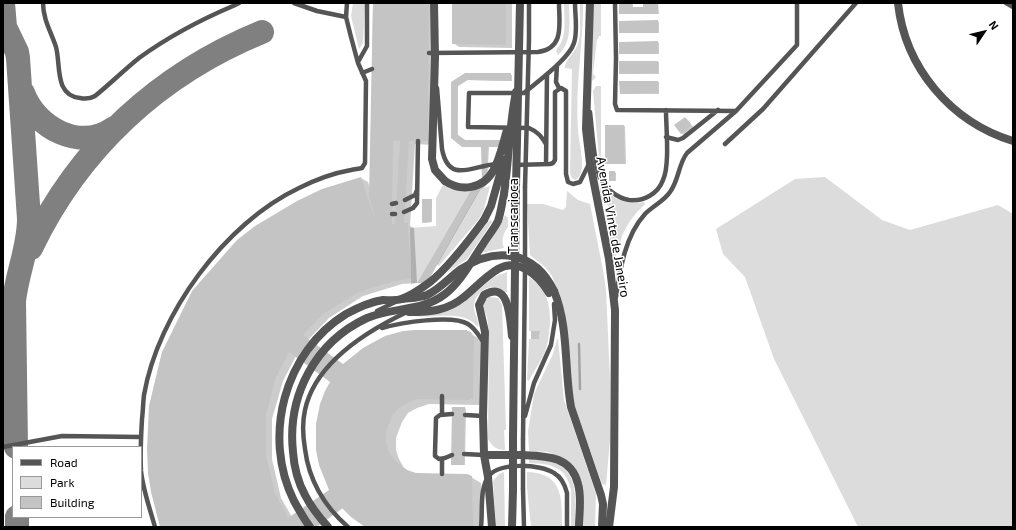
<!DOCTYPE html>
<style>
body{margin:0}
#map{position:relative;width:1016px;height:530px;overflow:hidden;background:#fff;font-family:"Exo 2",sans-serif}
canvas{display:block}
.frame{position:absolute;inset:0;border:4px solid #000;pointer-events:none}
.legend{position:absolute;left:12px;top:446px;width:130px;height:72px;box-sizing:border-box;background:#fff;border:1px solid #999;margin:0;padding:5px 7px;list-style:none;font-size:12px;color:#000}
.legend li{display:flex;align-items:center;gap:8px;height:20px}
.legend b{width:20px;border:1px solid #999}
.north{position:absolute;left:964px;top:12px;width:40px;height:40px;-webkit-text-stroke:3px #fff;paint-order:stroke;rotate:55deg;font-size:11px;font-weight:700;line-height:16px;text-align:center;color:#000}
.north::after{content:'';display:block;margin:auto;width:14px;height:18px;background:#000;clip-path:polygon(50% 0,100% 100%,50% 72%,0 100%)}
</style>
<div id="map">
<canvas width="1016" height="530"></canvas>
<div class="frame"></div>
<ul class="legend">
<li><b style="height:5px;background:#555"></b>Road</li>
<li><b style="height:11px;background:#dcdcdc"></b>Park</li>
<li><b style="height:11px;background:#c4c4c4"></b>Building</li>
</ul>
<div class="north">N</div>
</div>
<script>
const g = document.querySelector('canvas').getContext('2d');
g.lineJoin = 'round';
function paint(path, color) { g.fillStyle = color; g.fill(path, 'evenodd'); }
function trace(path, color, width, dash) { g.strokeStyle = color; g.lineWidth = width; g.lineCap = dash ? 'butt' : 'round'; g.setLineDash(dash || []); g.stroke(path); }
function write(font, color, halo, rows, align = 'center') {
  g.font = font + ' "Exo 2",sans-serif'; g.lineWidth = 3; g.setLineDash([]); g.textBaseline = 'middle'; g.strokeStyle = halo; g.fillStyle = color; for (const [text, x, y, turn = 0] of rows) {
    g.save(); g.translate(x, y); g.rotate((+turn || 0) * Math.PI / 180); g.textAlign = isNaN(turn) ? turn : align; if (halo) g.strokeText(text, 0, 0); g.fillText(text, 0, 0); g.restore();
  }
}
paint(new Path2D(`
 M353 3H365L363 43 359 49 351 16Z
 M564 3H569C569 21 573 42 558 55L556 50C568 38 564 19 564 3Z
 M580 3H583V13C582 51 575 90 578 129 578 141 589 175 575 180L571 177 570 172 572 69 565 68C565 59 575 53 578 44 582 31 579 16 580 3Z
 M593 3H601V36H599L598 39H597L593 74 596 77 592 81Z
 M596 86H601V157H599L593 91Z
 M825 177 882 220 910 230 998 205 1013 214V527H858L774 359 745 277 723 254 716 229 795 179Z
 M599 183C611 198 625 206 644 202L645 204C624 224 622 235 614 263L608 228 610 216 608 205 602 202Z
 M443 185C453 190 460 191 471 190L417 283 411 284 410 228 436 226V198Z
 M490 186 484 209 479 219 439 266 437 264 479 190Z
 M567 191 578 200 590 204 603 270 606 290 610 379V440L606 485 602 484 573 401 561 299 552 276 545 267 530 255 527 204H543L563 210 566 207Z
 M505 215 508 218V227C503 233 501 241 504 248L481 253 499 227Z
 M490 220 492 221V222L467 259 447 273Z
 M507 272V292L505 293C503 291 500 289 497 288 484 284 473 297 474 309 475 315 479 321 478 327 463 309 436 319 415 316L460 305 494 277Z
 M529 277C547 290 550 302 550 323 549 331 549 340 546 348 543 359 534 370 529 381L527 380 529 339H539L540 332 529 331Z
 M489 297 498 298 502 305 506 430H504L505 450C496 450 492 446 488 439L489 334C488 328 488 323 487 317 484 309 480 303 489 297Z
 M557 339H558L564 400 596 494 595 527H581V491L558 456 548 452 529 451 528 431 534 394 553 354Z
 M529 459C535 459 542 459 548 460 581 469 575 501 575 527H571V490C566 466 551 464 529 463Z
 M504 472 505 527H496L493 481 499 474Z
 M527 472C563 473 562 498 562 527H531L527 488Z`), '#dcdcdc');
paint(new Path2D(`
 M373 3H435L434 145 415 144 410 226 414 228 417 283 402 284 363 296 329 318 308 340 343 365 466 331 483 341 480 405 429 404 417 408 408 413 402 422 396 438V450L399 459 404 468 410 472 416 474 471 477 481 483V527H368L343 508 317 527H162L149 415 152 395 162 353 361 178 368 182 370 188ZM296 356 332 382 331 492 292 517 281 498 272 459V419L283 381Z
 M453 3H512V48L459 47 453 43Z
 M620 3H633V8H644V3H658L659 14H621Z
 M658 21 659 22V33H620Z
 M658 42 659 43V54H620Z
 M658 62H659V74H622Z
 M466 74 512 75V81L468 80 458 86V136L465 141 500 147H489L487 184 484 188 480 190 427 283 418 282 482 185V147H465L452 137V83Z
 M620 82H659V94H622Z
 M685 118 688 120 694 128 684 135 681 133Z
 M606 126H625L626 164 606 163Z
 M615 172 616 173V181H611Z
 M431 200 432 201V222L424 223Z
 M465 408 466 409 465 465H453L452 464Z`), '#0003');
trace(new Path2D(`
 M579 344 580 389`), '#a3a3a3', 2.5);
trace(new Path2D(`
 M3 3 5 27 17 52 18 58 29 219C29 247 17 273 14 301L16 447
 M23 93C36 128 80 152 114 128
 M31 248C79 148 159 74 262 32
 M17 517V527`), '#808080', 24);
paint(new Path2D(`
 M373 3H429L428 141H409L404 223H408L411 279 394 281 357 293 323 314 303 335 343 364 363 348 372 343 385 336 403 331 415 330H466L471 332 474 337 473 398 469 400 418 399 407 403 399 408 392 416 386 432V443L389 452 395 461 407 470 416 473 467 474 472 476 473 527H365L351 517 342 508 315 527H160L151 492 148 473 147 449 149 406 162 352 192 291 237 240 255 226 297 201 322 189 361 177 375 220 369 196ZM393 141H400L395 224H392ZM289 352 330 382 325 391 320 404 316 424V450L319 465 329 490 288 518 275 493 266 455V415L276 377Z
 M452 3H506V45L452 44Z
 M619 3H632V7H643V3H658V14H619Z
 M658 20V33H619V21Z
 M658 41V54H619V42Z
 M619 61H658V73L619 74Z
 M465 73H511V81L467 80 458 86 457 134 465 140H500V147H488L486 183 483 188 479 190 426 283H417L471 190 482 184 481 147H462L451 138V82Z
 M619 81H658V93L620 94Z
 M685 117 691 126 681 134 674 125Z
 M605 125H624L625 164H605Z
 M609 171H615V181H609Z
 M422 199H432L431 222 422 223Z
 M531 331H540L539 339H531Z
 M452 407H465L464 465H451Z`), '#c4c4c4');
trace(new Path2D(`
 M43 3C43 19 51 32 56 47 61 65 54 95 80 98 85 99 90 99 95 96 110 84 124 70 139 58 168 37 200 20 233 6
 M236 3 233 6 239 3
 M294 3 317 11 346 17
 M615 3 616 58 615 104 617 110 736 111
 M1006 3 1013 7
 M429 53 538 52C565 48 559 24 559 3
 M358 62 367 46V3
 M557 65 556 82 559 88
 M362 73 372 69
 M437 88 442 149C449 186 475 164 498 164
 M590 112C592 128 594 165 600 178 606 189 617 198 629 200 643 202 658 194 663 180 670 165 666 128 666 110
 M666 137 678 140 683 138 718 110
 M546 144C541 136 538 132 529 128L468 127 469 93H524C537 82 569 59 574 43 578 31 575 16 575 3
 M725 144 763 109 856 3
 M546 164 547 74
 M515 165 550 164 553 163 555 160V92L561 88 566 91V174L568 182 573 184 580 182 589 164
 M525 187V261
 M405 200 415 195 417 190
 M392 204 396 203
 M404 212 413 208 417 203 418 141
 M392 214H395
 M616 297C620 269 625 236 645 214 653 206 664 201 670 192 679 180 678 165 687 153L736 111 797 45V3
 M377 311 395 302
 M382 328C400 323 452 314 468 324 475 328 479 336 484 343
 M442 396V415
 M465 415 483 416
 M525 416 534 383 551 345 555 320 554 304
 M523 439 525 269
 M3 447 62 436 141 437
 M464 454 484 455
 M452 455 445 458 439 459 435 456V453L436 418 440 415 452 414
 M442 474V460
 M523 489 524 527
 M155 527C150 509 143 490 141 471 140 454 141 436 142 419 143 411 143 403 144 395 158 314 225 223 299 188 315 180 334 173 351 170 355 169 358 169 362 168L365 163 366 81 358 63 351 37 346 17 347 3
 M348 527C324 506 309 481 305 449 303 437 302 423 305 410 315 363 367 331 407 312
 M481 527C483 512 479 488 489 476 499 462 541 464 554 473 561 477 565 485 567 493V527`), '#555', 4.5);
trace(new Path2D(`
 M898 3C905 68 951 122 1013 141
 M435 57 432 159 435 170 445 181
 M554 291C569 327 564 369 571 407L601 495 603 504 602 527
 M409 312C430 312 447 311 464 297
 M484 455C496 455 509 455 521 455 545 456 571 455 578 484 582 497 579 513 579 527
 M310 527C304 519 299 510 294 501 262 437 284 352 346 314 357 308 370 302 383 300 389 300 396 301 401 299 411 296 422 288 430 282 448 268 470 239 484 220
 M328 527C319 517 311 507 305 495 298 482 294 467 293 452 287 396 315 342 367 318 392 307 422 312 445 294 461 282 472 260 483 244 488 236 494 229 498 221 501 212 502 203 504 194
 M492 527 488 477 484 455 483 416 485 332 479 305 484 295C510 279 510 321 512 336`), '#555', 8);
trace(new Path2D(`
 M590 3 586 129 590 163 609 259 615 310 614 487 609 527
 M513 438 516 186
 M512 527 513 490`), '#555', 8);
trace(new Path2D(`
 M525 187 529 39V3
 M523 489V439`), '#555', 4.5);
trace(new Path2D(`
 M434 3 435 57
 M445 181C461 192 483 189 493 171 500 159 503 143 507 130
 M504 194C509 160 509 126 516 92
 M484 220 491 206 504 160
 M464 297C475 288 486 276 498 269 519 257 539 276 549 293
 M403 299C411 298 419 298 427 295 440 289 450 277 461 269 496 246 535 251 554 291`), '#555', 8);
trace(new Path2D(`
 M516 186 520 3
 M513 490V438`), '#555', 8);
write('13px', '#000', '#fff', [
 ["Transcarioca",514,216,-90],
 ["Avenida Vinte de Janeiro",613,227,80]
]);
</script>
